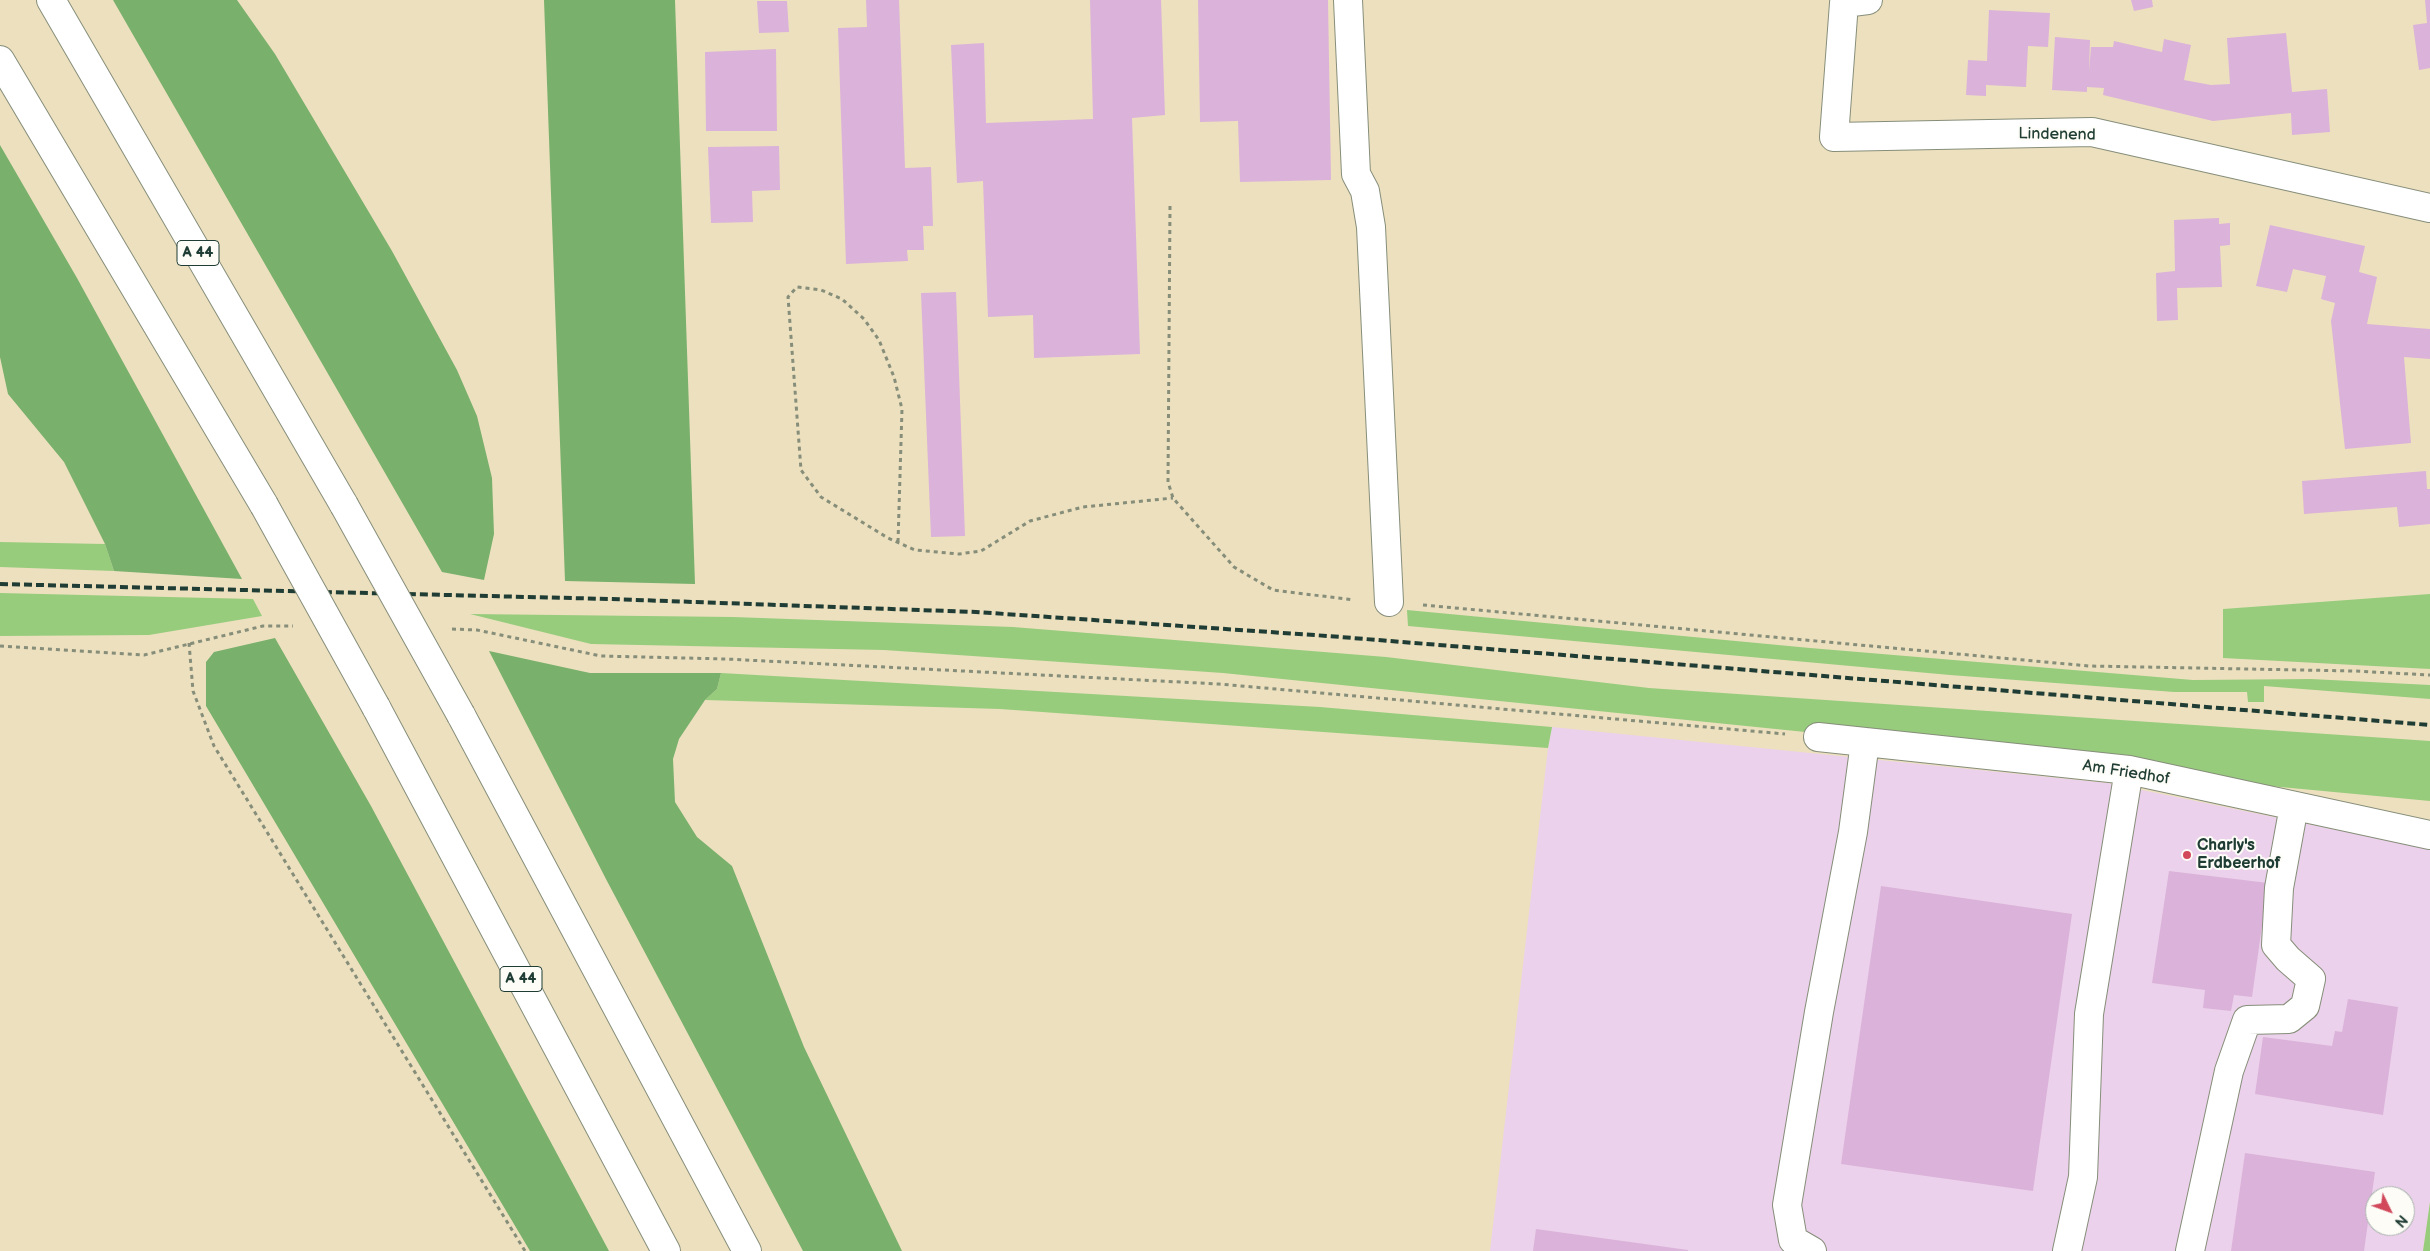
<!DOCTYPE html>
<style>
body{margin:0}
#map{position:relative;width:2430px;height:1251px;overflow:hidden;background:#ede0bf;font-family:"Balsamiq Sans",sans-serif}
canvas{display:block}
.north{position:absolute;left:2365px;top:1186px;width:50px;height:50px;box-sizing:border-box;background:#fdfcf7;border:1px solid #a4b0a9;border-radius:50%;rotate:132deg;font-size:14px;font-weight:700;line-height:20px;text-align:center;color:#1f3d34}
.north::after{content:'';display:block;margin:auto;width:18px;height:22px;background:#d1495b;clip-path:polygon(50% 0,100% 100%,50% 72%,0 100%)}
</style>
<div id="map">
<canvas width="2430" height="1251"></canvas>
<div class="north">N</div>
</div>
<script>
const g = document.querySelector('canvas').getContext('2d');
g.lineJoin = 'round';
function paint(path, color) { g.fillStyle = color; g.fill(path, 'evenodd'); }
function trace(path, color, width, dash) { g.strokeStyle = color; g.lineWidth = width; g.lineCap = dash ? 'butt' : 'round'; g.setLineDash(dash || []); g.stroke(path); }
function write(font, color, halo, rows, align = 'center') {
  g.font = font + ' "Balsamiq Sans",sans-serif'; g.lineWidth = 4; g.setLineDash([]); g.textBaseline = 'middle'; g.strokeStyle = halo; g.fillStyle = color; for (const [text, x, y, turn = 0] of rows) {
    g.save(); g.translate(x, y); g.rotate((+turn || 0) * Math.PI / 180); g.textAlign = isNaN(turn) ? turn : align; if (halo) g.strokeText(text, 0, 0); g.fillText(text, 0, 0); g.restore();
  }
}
paint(new Path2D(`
 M1552 727 2108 783 2430 849V1202L2423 1251H1490L1548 748ZM2375 1196H2405V1226H2375Z`), '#ebd1eb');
paint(new Path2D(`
 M0 542 105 544 114 571 0 567Z
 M0 593 253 599 262 616 149 635 0 636Z
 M2430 594V669L2223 658V609Z
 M1407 610 1810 648 2193 680 2311 679 2430 685V699L2264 686V702H2248L2247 692H2174L1950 675 1408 626Z
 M470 614 733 617 1013 627 1386 657 1649 688 2430 741V801L2227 782 2131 765 1223 673 884 650 591 644Z
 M721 673 1320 707 1552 727 1548 748 1000 709 705 700 717 689Z
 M2430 1202V1251H2423Z`), '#97cc7d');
paint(new Path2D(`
 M113 0H237L275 54 392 251 457 370 477 416 492 478 494 534 484 580 442 572Z
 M544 0H675L695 584 565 581Z
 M0 145 77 278 242 579 114 571 105 544 64 462 8 394 0 357Z
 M275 638 371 806 609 1251H530L206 706V662L214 652Z
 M489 651 590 673H721L717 689 705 700 679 739 673 759 675 802 697 837 732 866 804 1047 902 1251H803L607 881Z`), '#79b06c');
paint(new Path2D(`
 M866 0H899L905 168 931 167 933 226H923L924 250H907L908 261 846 264 838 28 867 27Z
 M1090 0H1161L1165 115 1132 118 1140 354 1034 358 1033 315 988 317 983 181 957 183 951 45 984 43 986 123 1093 119Z
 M1198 0H1328L1331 180 1240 182 1238 121 1200 122Z
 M2131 0H2152L2153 7 2134 11Z
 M2425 0H2430V68L2419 70 2413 25 2427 23Z
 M757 1H787L789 32 759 33Z
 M1989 10 2050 13 2048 47 2028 46 2026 87 1986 85V96L1966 95 1968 60 1987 61Z
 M2286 33 2292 92 2327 89 2330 132 2292 135 2291 113 2213 121 2103 95 2104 88 2087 87V92L2052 90 2055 37 2090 40 2089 72 2091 47H2113L2114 41 2162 52 2164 39 2191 45 2184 80 2211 85 2230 84 2227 38Z
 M776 49 777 131H706L705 52Z
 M779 146 780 190 752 191 753 222 711 223 708 147Z
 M2219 218V224L2230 223V245L2220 246 2222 287 2177 288 2178 320 2157 321 2156 273 2175 271 2174 220Z
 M2270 225 2365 246 2359 272 2377 277 2367 324 2430 329V359L2404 357 2411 443 2345 449 2331 321 2335 303 2321 299 2326 276 2293 269 2287 292 2256 286Z
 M956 292 965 536 931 537 921 293Z
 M2426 471 2427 489H2430V524L2399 527 2397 507 2304 514 2302 481Z
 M2169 871 2268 883 2252 997 2234 995 2231 1011 2203 1008 2205 990 2152 983Z
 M1881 886 2072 914 2033 1191 1841 1164Z
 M2348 999 2398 1007 2383 1115 2255 1094 2263 1037 2332 1046 2335 1031 2342 1032Z
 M2245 1153 2375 1172 2364 1251H2231Z
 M1536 1229 1688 1250V1251H1533Z`), '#dbb2d9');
const minor = new Path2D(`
 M1348 0 1356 174 1365 191 1371 227 1389 602
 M1868 0 1844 3 1834 137 2092 132 2430 208
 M1818 737 2129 770 2430 835
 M1812 1251 1793 1240 1787 1205 1819 1012 1853 832 1865 742
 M2067 1251 2083 1177 2089 1014 2129 770
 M2190 1251 2229 1071 2247 1020 2289 1019 2305 1006 2311 979 2288 959 2276 945 2279 888 2294 806`);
const highway = new Path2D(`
 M51 0 344 505
 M0 60 264 505
 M376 707 666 1251
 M461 715 747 1251`);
trace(minor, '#868e7a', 30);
trace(highway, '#868e7a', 30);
trace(new Path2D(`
 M1170 206 1168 482 1173 498 1234 567 1273 590 1354 600
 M898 542 902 409 894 377 879 340 864 319 842 299 821 290 797 287 788 297 801 470 821 497 888 538 915 550 959 554 981 551 1030 521 1083 507 1173 498
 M1423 605 2089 666 2354 671 2430 675
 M452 629 477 630 601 656 726 659 1219 684 1785 734
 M189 643 193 691 214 746 525 1251
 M0 646 144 655 263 626H293`), '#868e7a', 3, [4, 4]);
trace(minor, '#fff', 28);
trace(highway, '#fff', 28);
trace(new Path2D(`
 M0 584 610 599 976 612 1328 636 2430 725`), '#1f3d34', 4, [8, 4]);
const highwayBridge = new Path2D(`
 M264 505 376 707
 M344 505 461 715`);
trace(highwayBridge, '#868e7a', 30, []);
trace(highwayBridge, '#fff', 28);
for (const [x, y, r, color] of [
 [2187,855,5,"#d1495b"]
]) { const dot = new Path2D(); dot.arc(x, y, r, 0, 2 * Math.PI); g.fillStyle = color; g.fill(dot); trace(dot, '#fdfcf7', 2); }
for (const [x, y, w] of [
 [198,253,42],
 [521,979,42]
]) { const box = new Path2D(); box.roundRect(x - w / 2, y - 12.5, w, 25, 4); g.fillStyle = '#fdfcf7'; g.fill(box); trace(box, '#1f3d34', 1); }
write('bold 15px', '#1f3d34', null, [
 ["A 44",198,253],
 ["A 44",521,979]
]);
write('16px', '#1f3d34', '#fdfcf7', [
 ["Lindenend",2057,135,1],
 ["Am Friedhof",2126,773,9]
]);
write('bold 16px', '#1f3d34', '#fdfcf7', [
 ["Charly's",2197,846],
 ["Erdbeerhof",2197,864]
], 'left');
</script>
